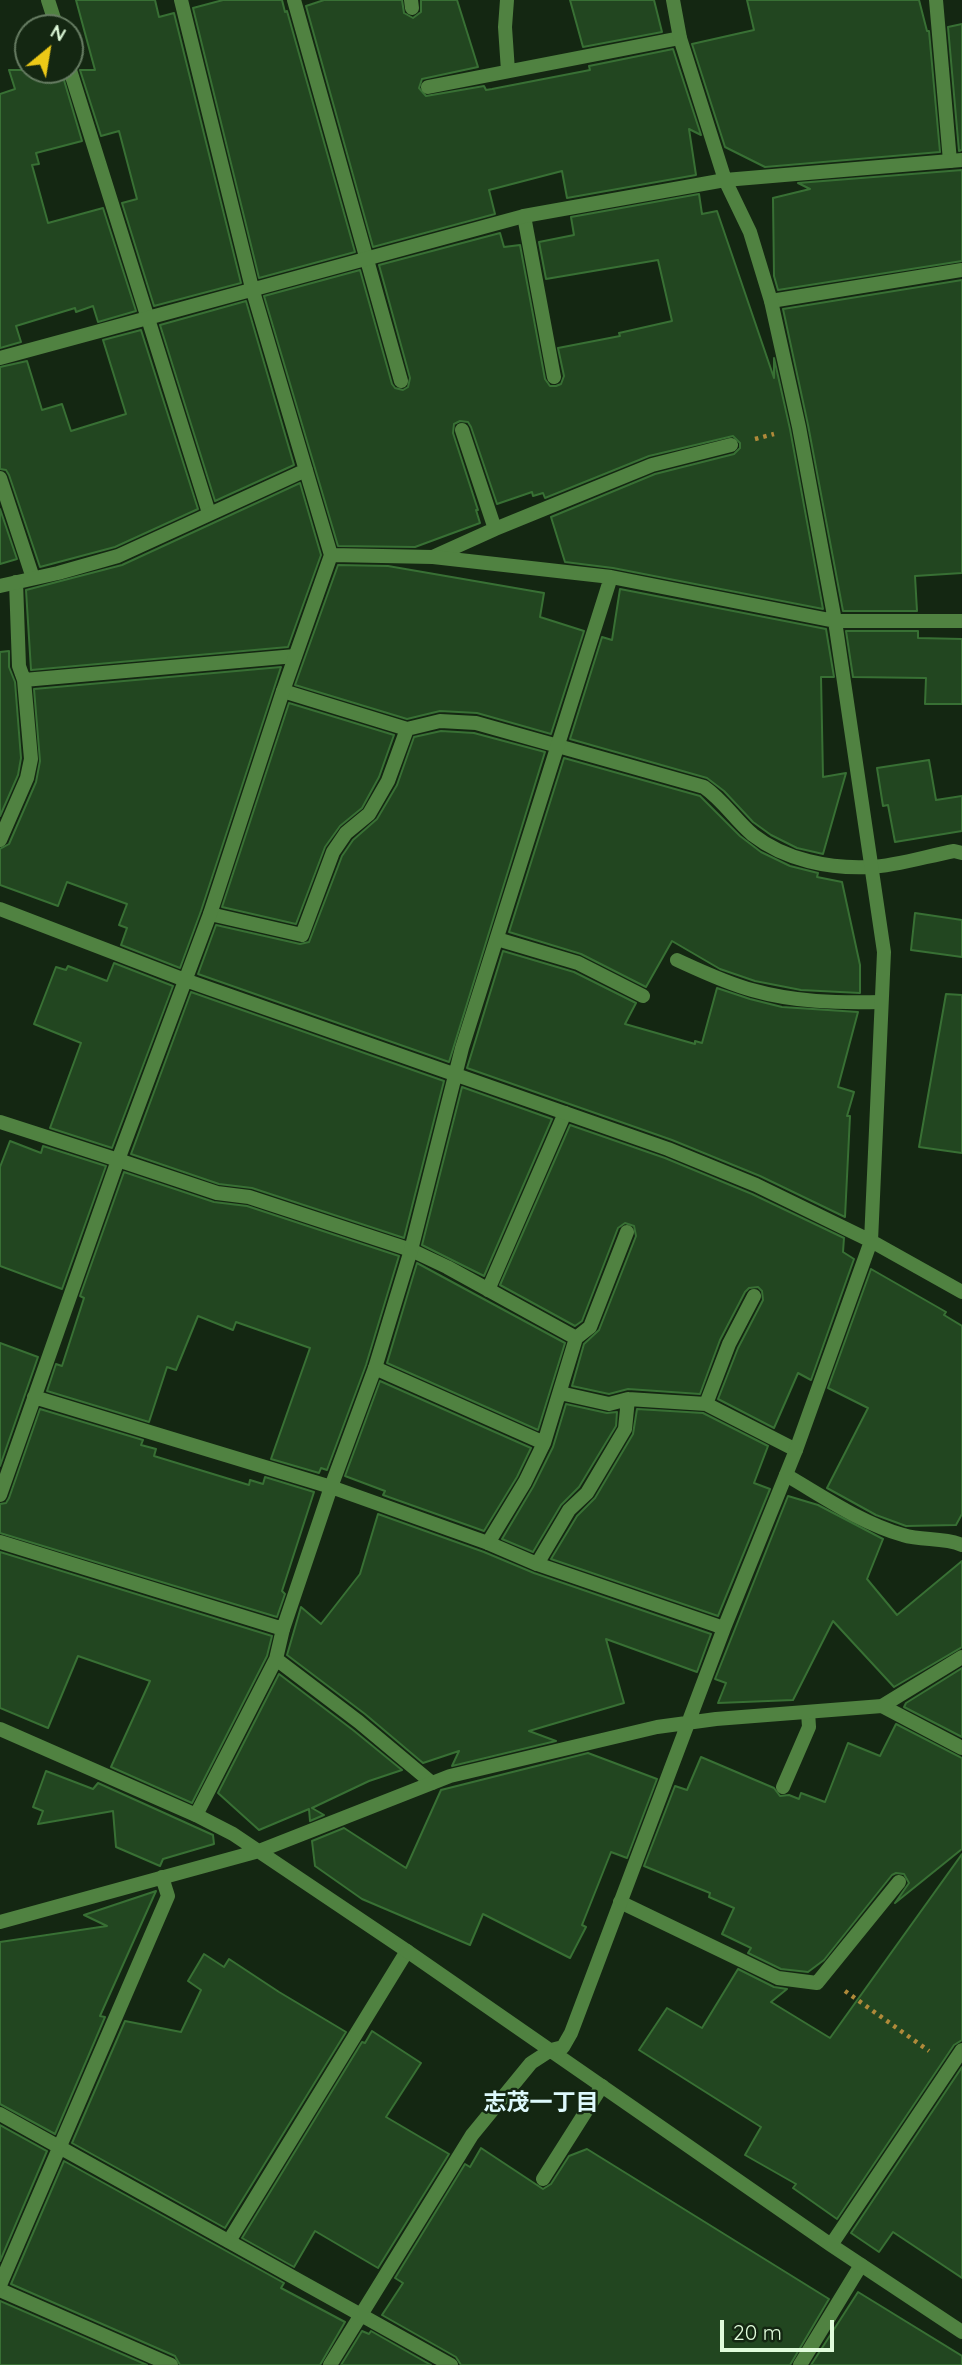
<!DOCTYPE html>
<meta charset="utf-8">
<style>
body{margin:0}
#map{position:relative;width:962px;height:2365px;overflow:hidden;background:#142712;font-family:Quicksand,sans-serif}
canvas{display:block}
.north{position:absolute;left:14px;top:14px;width:70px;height:70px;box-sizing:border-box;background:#142712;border:2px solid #667c62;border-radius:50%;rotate:30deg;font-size:19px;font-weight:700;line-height:28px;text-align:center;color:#e0fcdb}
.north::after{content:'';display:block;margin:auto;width:24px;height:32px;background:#ecc917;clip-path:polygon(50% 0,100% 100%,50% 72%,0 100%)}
.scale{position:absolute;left:720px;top:2320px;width:114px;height:32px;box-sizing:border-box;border:4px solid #e0fcdb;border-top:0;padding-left:9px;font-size:21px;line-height:24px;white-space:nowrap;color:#e0fcdb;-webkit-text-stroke:5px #142712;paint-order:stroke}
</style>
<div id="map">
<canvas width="962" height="2365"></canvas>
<div class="north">N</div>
<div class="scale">20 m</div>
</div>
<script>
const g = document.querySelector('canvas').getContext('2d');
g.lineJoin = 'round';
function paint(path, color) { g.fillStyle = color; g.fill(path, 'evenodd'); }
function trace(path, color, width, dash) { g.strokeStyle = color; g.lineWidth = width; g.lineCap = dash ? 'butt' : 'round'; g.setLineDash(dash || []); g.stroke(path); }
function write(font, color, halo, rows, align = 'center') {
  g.font = font + ' Quicksand,"Noto Sans JP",sans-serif'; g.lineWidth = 5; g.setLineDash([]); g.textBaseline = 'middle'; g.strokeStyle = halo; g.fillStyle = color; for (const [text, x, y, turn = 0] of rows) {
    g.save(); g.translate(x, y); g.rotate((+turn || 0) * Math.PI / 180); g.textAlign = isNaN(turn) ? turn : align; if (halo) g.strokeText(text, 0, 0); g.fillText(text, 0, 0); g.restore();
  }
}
const building = new Path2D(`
 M76 0H155L159 17 174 13 241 283 154 306 122 203 137 199 119 131 101 136 80 70H95Z
 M223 0H282L285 12 287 11 355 252 259 278 193 8Z
 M324 0H402L404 13 413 18 421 12V0H457L478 67 422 79 419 88 426 96 484 86 486 90 492 89 590 70 589 66 673 49 701 135 689 129 696 175 567 198 562 171 489 190 495 214 373 247 306 6Z
 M570 0H654L662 32 583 47Z
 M747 0H919L927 31H929L940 152 765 167 725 147 692 44 754 30Z
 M962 24V150L959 151 948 27Z
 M9 70H61L82 141 36 153 39 164 32 165 48 223 103 208 136 311 98 322 93 306 76 312 75 308 16 326 21 342 0 348V94L15 89Z
 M962 170V261L778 290 774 276 773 198 810 189 798 183Z
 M699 194 702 214 717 211 774 378V358L790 429 823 609 613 568 565 562 551 517 655 474 734 454 740 448V443L733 436 649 456 545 498 543 493 533 496 532 492 497 504 471 427 468 422 460 421 454 424 453 433 478 510H476L480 523 415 547 338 546 264 296 360 270 392 384 395 388 403 390 408 387 410 378 379 265 500 233 504 247 520 245 545 379 550 386H556L561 384 564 376 558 348 620 336 619 333 672 321 658 260 546 279 539 242 574 235 571 217Z
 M962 280V573L915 576 917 611H843L808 425 783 309Z
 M246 301 294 465 215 501 160 325Z
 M141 330 198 509 115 547 40 567 9 475 6 470 0 469V367L27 361 42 410 62 404 71 431 126 414 103 340Z
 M300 483 321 555 288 647 31 670 26 590 122 565Z
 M0 509 17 559 0 564Z
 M338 565 388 566 544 593 540 617 584 631 551 734 477 713 440 711 407 719 295 685Z
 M620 589 826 629 834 677H821L823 777 846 773 823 854 797 848 771 835 753 822 724 791 707 778 570 739 602 637 612 640Z
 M846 631H918V638L962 639V704H925L926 678 853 677Z
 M9 651V667L15 682 21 758 18 775 0 816V652Z
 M281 667 201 911 180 968 121 945 127 928 119 925 127 904 67 882 58 906 0 885V849L9 844 36 782 40 761 34 689Z
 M289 703 394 735 379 777 362 808 340 826 325 847 296 924 222 907Z
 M441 731 474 733 545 752 449 1062 198 974 216 925 300 944 309 942 342 856 353 840 377 819 397 785 414 737Z
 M564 758 700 796 740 836 761 852 790 866 818 873 817 877 842 882 860 965V993L801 990 755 981 720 969 672 941 646 987 581 954 509 932Z
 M929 760 936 800 962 796V831L895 842 888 805 883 806 877 768Z
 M915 913 962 920V957L911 950Z
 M503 951 574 972 636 1003 625 1024 695 1044V1041L702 1043 717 988 750 999 782 1007 858 1012 838 1087 854 1092 847 1116H850L845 1217 760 1176 672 1140 467 1068Z
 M114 963 173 986 112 1148 50 1128 81 1043 34 1024 56 967 66 970 68 966 107 981Z
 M191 992 444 1081 404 1238 252 1188 219 1184 131 1154Z
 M946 994 962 995V1153L919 1147Z
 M462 1087 552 1119 484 1276 422 1245Z
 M570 1125 665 1158 752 1194 844 1238 843 1252 854 1259 811 1380 798 1373 774 1428 718 1399 738 1348 763 1300 762 1291 758 1287 749 1288 745 1292 720 1340 700 1394 628 1389 609 1394 572 1386 584 1344 599 1330 636 1236 634 1226 625 1223 618 1228 582 1321 575 1326 500 1285Z
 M10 1141 41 1153 43 1146 106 1166 62 1289 0 1266V1167Z
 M124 1172 214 1202 247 1206 399 1256 366 1365 327 1470 321 1468 319 1473 271 1459 310 1348 236 1322 233 1330 198 1316 176 1370 167 1367 149 1422 47 1391 56 1364 62 1366 84 1298 80 1296Z
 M417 1263 565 1343 538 1430 387 1363Z
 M871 1269 946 1312 944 1315 962 1326V1514L956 1525 906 1526 876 1515 827 1488 868 1408 828 1388Z
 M0 1343 38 1357 0 1466Z
 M380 1381 531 1448 517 1477 484 1531 383 1495 385 1491 345 1476Z
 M566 1404 607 1413 617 1412 616 1426 579 1487 561 1505 533 1552 502 1539 533 1487 553 1447Z
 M40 1409 143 1440 141 1445 156 1449 154 1456 249 1485 250 1480 263 1484 265 1477 314 1492 282 1591 285 1594 277 1617 0 1533V1504L6 1503 9 1498Z
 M637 1409 703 1413 768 1446 754 1483 770 1489 718 1616 551 1559 577 1516 595 1498 633 1434Z
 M788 1496 818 1505 883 1539 867 1579 897 1615 962 1561V1647L894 1687 833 1621 793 1700 718 1703 726 1683 715 1679Z
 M378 1514 484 1552 534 1573 711 1634 697 1672 606 1639 624 1703 529 1731 556 1741 452 1766 459 1751 423 1763 365 1714 287 1655 301 1607 321 1624 360 1574Z
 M0 1552 272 1636 267 1656 192 1803 111 1767 150 1681 78 1656 48 1728 0 1708Z
 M962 1668V1737L904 1707 906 1703Z
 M279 1674 353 1730 402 1770 369 1781 312 1808 324 1815 310 1821 309 1809 259 1830 218 1793Z
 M896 1724 962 1758V1849L895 1903 909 1883 904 1874 896 1873 892 1875 824 1960 808 1972 781 1969 748 1953 751 1948 722 1934 734 1908 709 1897 710 1893 644 1866 675 1786 687 1790 701 1757 774 1788 780 1796 789 1795 799 1799 801 1793 825 1802 848 1743 880 1756Z
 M588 1753 657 1779 627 1858 611 1852 582 1925 586 1927 570 1958 483 1914 470 1945 362 1899 315 1866 312 1841 344 1828 406 1868 441 1790Z
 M46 1771 93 1789 98 1783 213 1835 214 1844 163 1859 160 1866 116 1847 113 1811 38 1824 43 1811 33 1807Z
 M962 1854V2040L954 2045 837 2219 793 2188 796 2184 745 2155 761 2127 639 2050 667 2008 702 2028 738 1969 774 1987 787 1989 771 2002 830 2038Z
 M156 1891 100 2016 105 2017 55 2134 0 2104V1942L107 1926 84 1915Z
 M204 1954 224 1967 229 1959 279 1992 346 2032 225 2228 72 2143 125 2021 181 2032 201 1990 188 1981Z
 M372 2031 421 2063 386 2117 449 2154 378 2268 315 2231 294 2267 242 2238 362 2042 365 2043Z
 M962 2067V2278L893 2232 879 2252 851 2233Z
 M0 2125 47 2151 0 2261Z
 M481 2148 543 2189 551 2184 569 2156 587 2149 829 2299 790 2365H461L456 2357 382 2315 403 2283 395 2278 465 2164 470 2167Z
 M64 2161 284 2283 281 2288 345 2322 320 2365H180L175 2356 11 2284Z
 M858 2292 962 2356V2365H811Z
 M0 2301 147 2365H0Z
 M362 2331 369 2334 371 2331 431 2365H341Z`);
paint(building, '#224620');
trace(building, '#387034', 2);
trace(new Path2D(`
 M755 439 774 434
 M845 1991 929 2051`), '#b08a3a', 4.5, [3.5, 5]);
trace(new Path2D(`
 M48 0 57 28
 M294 0 401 381
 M411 0 412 8
 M507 0 505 27 508 71
 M936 0 950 161
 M70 70 209 513
 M428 87 680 38
 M524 216 554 377
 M771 301 962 270
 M462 430 495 529
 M0 478 33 578
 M433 557 495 529 652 465 731 445
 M16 582 19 666 24 680
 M283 691 407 729
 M0 840 27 778 31 759 24 680 295 656
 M210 914 302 935 333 852 346 833 369 814 388 781 407 729 440 721 476 723 704 787C724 801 735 820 753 835 785 860 830 869 870 867 897 866 927 856 954 851L962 853
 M497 939 578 963 643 996
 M677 960C701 971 726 983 752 990 794 1002 837 1003 881 1002
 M118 1160 217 1193 249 1197 411 1250 447 1267 576 1338
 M488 1290 565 1113
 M375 1368 544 1443
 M560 1393 609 1404 628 1399 706 1404 796 1450
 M706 1404 729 1344 754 1296
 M786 1475C824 1497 861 1523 903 1535 922 1541 943 1537 962 1545
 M488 1543 525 1482 544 1443 576 1338 590 1327 627 1232
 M537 1564 569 1510 587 1493 625 1429 628 1399
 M276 1659 359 1722 432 1783
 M882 1706 962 1748
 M783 1787 809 1727 808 1712
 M196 1815 276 1659 283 1629
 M620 1902 778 1978 817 1983 899 1882
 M543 2179 602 2086
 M229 2241 407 1951
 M0 2290 171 2365
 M800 2365 861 2265`), '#508241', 14);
trace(new Path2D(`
 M0 358 524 216 725 180 962 160
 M331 555 433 557 611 577 835 621H962
 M0 586 58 573 118 556 306 470
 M0 909 185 980 668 1149 756 1185 871 1241 962 1292
 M0 1122 118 1160
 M34 1397 331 1487 488 1543 537 1564 724 1628
 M0 1495 118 1160 210 914 283 691 331 555 252 288 181 0
 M0 1542 283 1629 331 1487 375 1368 411 1250 462 1048 611 577
 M0 1729 196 1815 233 1834 407 1951 831 2245 962 2332
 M0 1922 259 1851 450 1776 657 1727 716 1719 882 1706 962 1657
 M0 2114 451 2365
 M831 2245 962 2050
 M0 2285 168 1896 162 1877
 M330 2365 472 2135 531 2063 551 2050 563 2047 571 2033 724 1628 796 1450 871 1241 884 952 835 621 799 427 771 301 750 232 725 180 680 38 673 0`), '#508241', 14);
write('bold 23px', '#ddf9fc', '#142712', [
 ["志茂一丁目",541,2103]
]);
</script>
